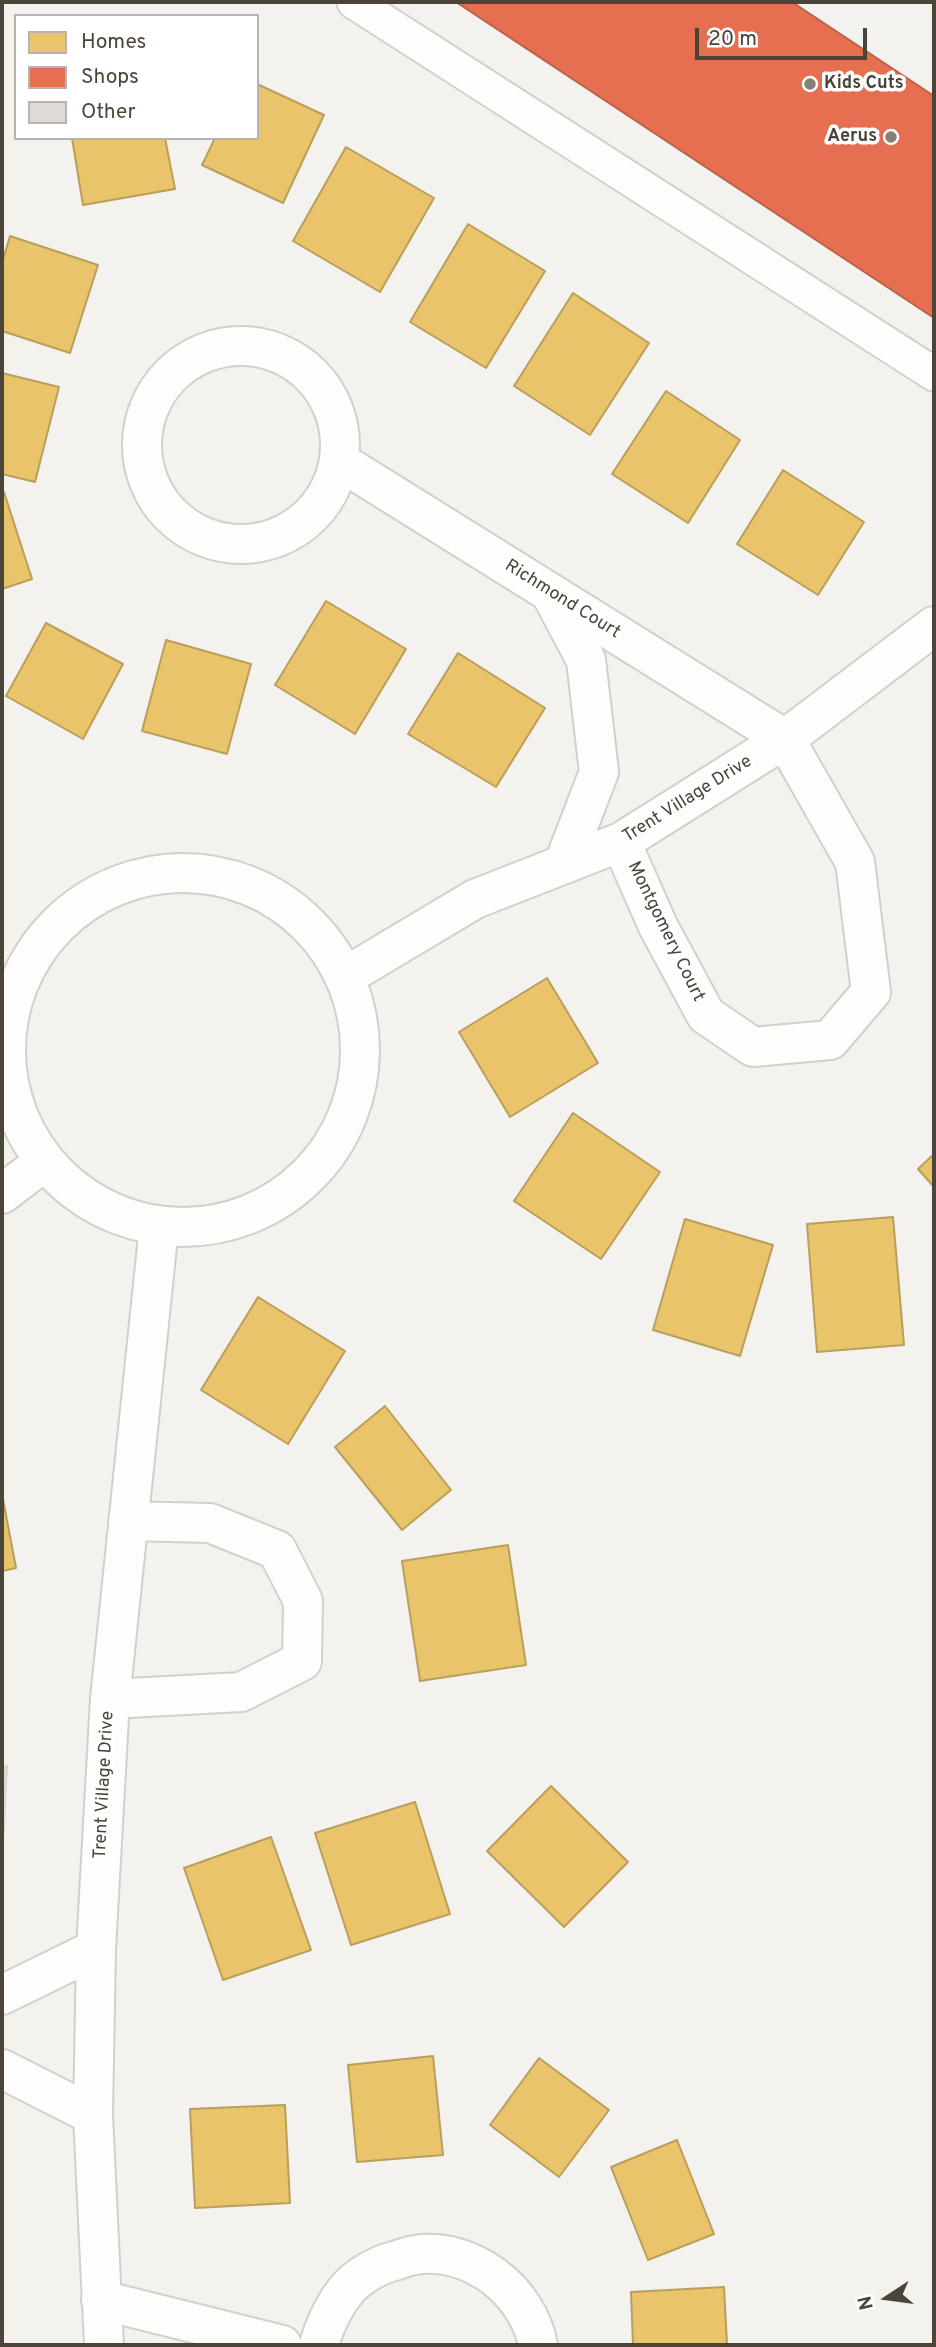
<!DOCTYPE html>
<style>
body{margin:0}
#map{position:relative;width:936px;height:2347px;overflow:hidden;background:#f4f2ee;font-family:Overpass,sans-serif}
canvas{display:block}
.frame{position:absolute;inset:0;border:4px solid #4b4439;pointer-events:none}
.legend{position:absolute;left:14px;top:14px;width:245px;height:126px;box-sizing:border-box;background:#fff;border:2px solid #b7b4b0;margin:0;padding:9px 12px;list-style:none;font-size:21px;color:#4b4439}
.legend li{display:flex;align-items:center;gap:14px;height:35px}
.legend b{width:35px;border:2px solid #b7b4b0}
.north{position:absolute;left:852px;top:2263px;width:70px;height:70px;-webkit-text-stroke:5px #fff;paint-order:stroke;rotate:257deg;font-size:19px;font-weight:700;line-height:28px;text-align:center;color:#4b4439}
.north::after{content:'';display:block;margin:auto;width:24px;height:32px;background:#4b4439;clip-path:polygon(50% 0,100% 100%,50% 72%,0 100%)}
.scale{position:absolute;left:695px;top:28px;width:172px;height:32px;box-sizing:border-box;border:4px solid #4b4439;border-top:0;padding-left:9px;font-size:21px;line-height:24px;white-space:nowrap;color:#4b4439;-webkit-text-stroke:5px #fff;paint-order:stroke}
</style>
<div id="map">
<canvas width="936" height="2347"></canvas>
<div class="frame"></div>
<ul class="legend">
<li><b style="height:19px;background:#e9c46a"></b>Homes</li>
<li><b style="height:19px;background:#e76f51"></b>Shops</li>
<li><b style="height:19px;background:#dedbd6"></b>Other</li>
</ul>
<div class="north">N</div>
<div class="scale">20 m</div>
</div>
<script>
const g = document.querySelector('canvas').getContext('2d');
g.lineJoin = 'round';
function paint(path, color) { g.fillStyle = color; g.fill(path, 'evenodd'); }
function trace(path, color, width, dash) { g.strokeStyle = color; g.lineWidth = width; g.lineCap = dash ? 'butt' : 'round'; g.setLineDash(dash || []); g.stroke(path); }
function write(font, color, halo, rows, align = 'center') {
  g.font = font + ' Overpass,sans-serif'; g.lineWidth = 7; g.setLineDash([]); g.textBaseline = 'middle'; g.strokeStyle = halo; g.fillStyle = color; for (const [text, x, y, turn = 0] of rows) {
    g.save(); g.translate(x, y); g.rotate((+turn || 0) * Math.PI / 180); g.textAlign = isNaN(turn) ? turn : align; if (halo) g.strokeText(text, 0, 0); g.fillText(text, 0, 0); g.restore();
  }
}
const homes = new Path2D(`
 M257 84 324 115 283 203 202 165 215 138H257Z
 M72 138H165L175 189 83 205Z
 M346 147 434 198 380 292 293 241Z
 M468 224 545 271 486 368 410 322Z
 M10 236 98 265 70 353 2 331V263Z
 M573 293 649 343 590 435 514 386Z
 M2 373 59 387 35 482 2 474Z
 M666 391 740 440 688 523 612 474Z
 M783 470 864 522 818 595 737 544Z
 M4 492 32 579 2 589V493Z
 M326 601 406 649 355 734 275 685Z
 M46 623 123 664 83 739 6 696Z
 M166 640 251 664 227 754 142 731Z
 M458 653 545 708 496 787 408 734Z
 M547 978 598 1063 510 1117 459 1032Z
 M573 1113 660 1172 601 1259 514 1201Z
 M934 1154V1187L918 1169Z
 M893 1217 904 1345 817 1352 807 1224Z
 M685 1219 773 1245 740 1356 653 1330Z
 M258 1297 345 1351 288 1444 201 1390Z
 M385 1406 451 1490 402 1530 335 1447Z
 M2 1494 16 1568 2 1571Z
 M508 1545 526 1665 420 1681 402 1561Z
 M551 1786 628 1862 564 1927 487 1851Z
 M415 1802 450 1914 351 1945 315 1833Z
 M271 1837 311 1950 223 1980 184 1868Z
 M433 2056 443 2155 357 2162 348 2065Z
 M539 2058 609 2110 559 2177 490 2125Z
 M285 2105 290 2203 195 2208 190 2109Z
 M677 2140 714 2234 648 2260 611 2167Z
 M724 2287 727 2345H633L631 2292Z`);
paint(homes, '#e9c46a');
trace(homes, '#ba9e5b', 2);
const shops = new Path2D(`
 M456 2H792L934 96V318Z`);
paint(shops, '#e76f51');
trace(shops, '#b8624a', 2);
const building = new Path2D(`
 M2 1766H7L2 1867Z`);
paint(building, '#dedbd6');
trace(building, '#dcd9d4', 2);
const lane = new Path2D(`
 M354 2 934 374`);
const street = new Path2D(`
 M142 445a99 99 0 1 1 198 0a99 99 0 1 1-198 0Z
 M339 461 785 739 855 862 871 992 830 1040 753 1047 706 1015 658 926 621 842
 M551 594 586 660 599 772 564 863
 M6 1050a177 177 0 1 1 354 0a177 177 0 1 1-354 0Z
 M346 976 475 899 621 842 785 739 934 626
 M2 1194 44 1162
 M110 1699 241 1692 302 1661 303 1601 277 1550 210 1523 128 1521
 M2 1995 96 1949
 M2 2069 93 2115
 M101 2300 282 2345
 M104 2345 93 2115 96 1949 110 1699 159 1227
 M319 2345C325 2324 333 2306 348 2288 359 2276 378 2265 394 2261 401 2259 408 2256 415 2255 471 2246 528 2291 538 2345`);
trace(lane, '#d2d0cb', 37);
trace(street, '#d2d0cb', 42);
trace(lane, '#fdfdfc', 33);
trace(street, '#fdfdfc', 38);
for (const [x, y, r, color] of [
 [810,84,7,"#868178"],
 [891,137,7,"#868178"]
]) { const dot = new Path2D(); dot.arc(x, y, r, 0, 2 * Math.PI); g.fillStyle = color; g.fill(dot); trace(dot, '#fff', 2.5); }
write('bold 18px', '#4b4439', '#fff', [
 ["Kids Cuts",824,84],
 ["Aerus",877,137,"right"]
], 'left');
write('18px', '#4b4439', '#fff', [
 ["Richmond Court",562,600,32],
 ["Trent Village Drive",688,800,-32],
 ["Montgomery Court",665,932,64],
 ["Trent Village Drive",105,1785,-87]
]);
</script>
